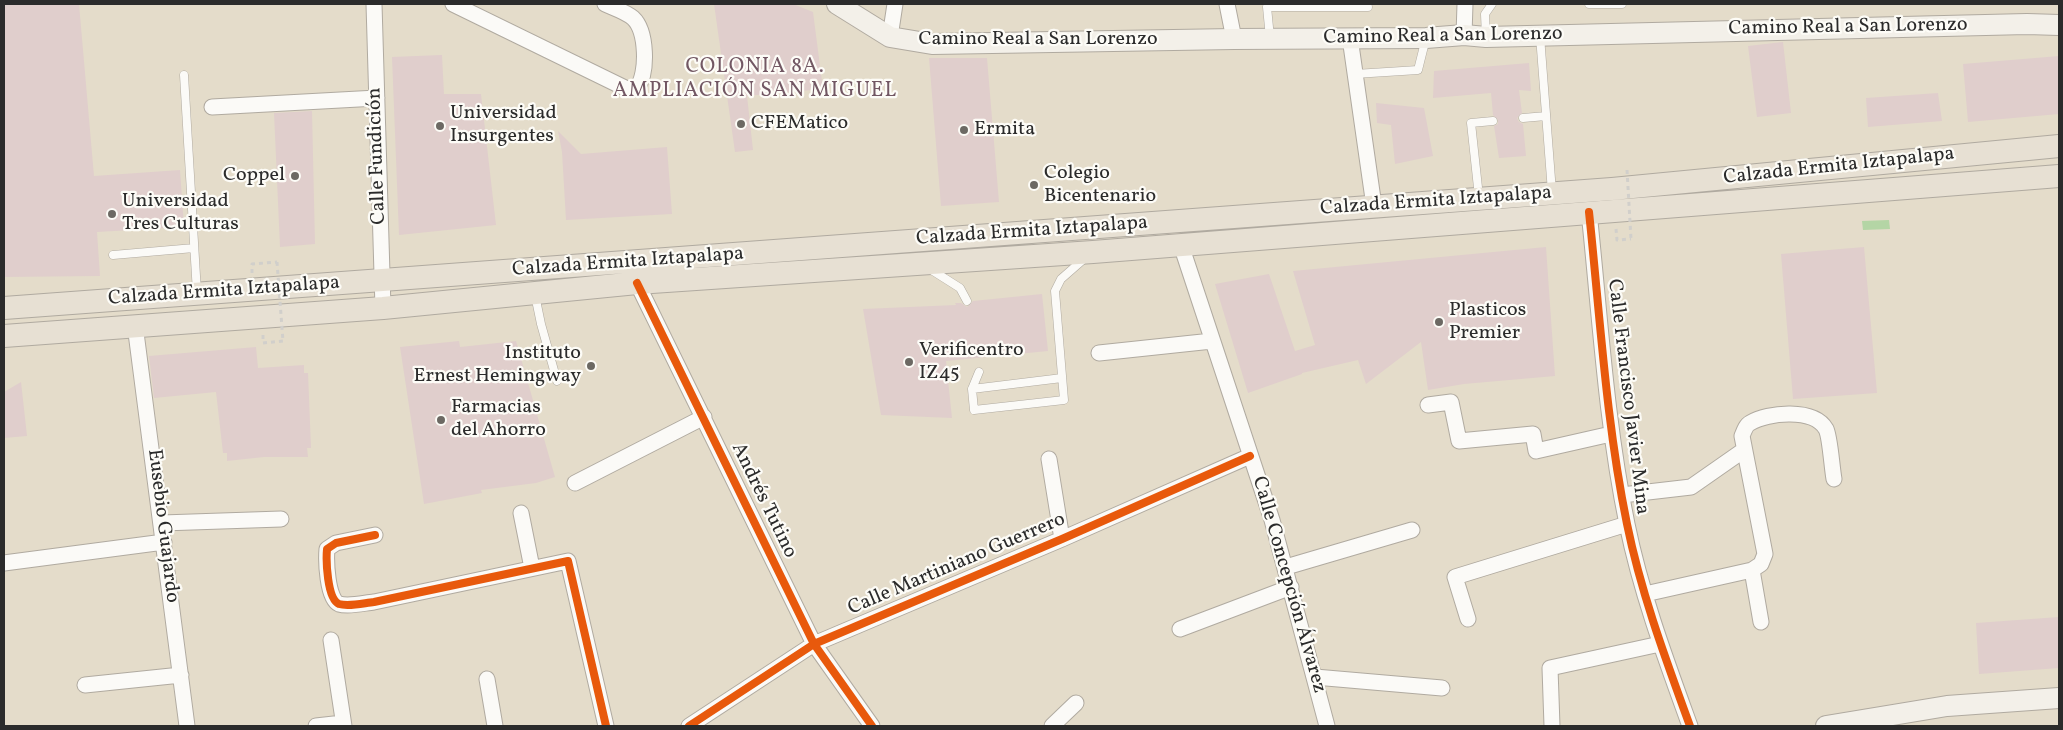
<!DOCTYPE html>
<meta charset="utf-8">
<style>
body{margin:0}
#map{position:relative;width:2063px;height:730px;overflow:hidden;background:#e4dcca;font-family:Vollkorn,serif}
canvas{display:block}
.frame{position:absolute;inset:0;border:5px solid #2b2b2b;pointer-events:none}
</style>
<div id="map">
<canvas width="2063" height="730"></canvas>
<div class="frame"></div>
</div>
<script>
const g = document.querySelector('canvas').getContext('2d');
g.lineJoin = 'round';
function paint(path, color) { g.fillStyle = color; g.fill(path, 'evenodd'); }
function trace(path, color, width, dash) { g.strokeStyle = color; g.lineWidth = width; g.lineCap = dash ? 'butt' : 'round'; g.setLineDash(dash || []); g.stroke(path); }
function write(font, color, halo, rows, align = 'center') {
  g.font = font + ' Vollkorn,serif'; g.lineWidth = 4.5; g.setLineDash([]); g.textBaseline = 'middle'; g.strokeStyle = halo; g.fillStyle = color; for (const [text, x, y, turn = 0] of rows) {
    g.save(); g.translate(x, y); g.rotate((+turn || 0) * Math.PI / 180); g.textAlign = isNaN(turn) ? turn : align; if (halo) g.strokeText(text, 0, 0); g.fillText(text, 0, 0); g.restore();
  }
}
paint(new Path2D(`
 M1889 220 1890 229 1863 230 1862 221Z`), '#b4d5a5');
paint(new Path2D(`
 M4 4H79L94 176 180 170 184 227 97 232 100 276 4 277Z
 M714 4H793L813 12 823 89 747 96 753 150 735 152Z
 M1783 42 1791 113 1757 117 1748 46Z
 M442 55 444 94H481L496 225 399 235 392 57Z
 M2059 56V114L1968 122 1963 64Z
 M929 58H987L999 202 941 206Z
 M1529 63 1531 91 1519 90 1522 113 1517 118 1519 122 1523 124 1526 156 1499 158 1494 126 1498 124V120L1493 115 1491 93 1433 98 1434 71Z
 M1938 93 1942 121 1868 127 1866 98Z
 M1376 103 1424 108 1433 156 1395 164 1391 125 1377 123Z
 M312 111 315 244 280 247 274 113Z
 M558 131 581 154 667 147 672 214 566 220 562 152Z
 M1546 247 1555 376 1464 384 1428 390 1421 342 1366 384 1358 360 1302 373V374L1248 393 1215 284 1269 274 1295 351 1315 345 1293 271Z
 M1864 247 1877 393 1793 399 1781 254Z
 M1042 294 1048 351 946 361 952 418 881 415 863 309 956 305 955 303H961L967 307 973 301Z
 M459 341 460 347 516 341 555 477 536 483 481 490 482 493 424 504 400 347Z
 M256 347 258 368 304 365V373H308L311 448H307L308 457H264L227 461V453H223L216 392 154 398 149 356Z
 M21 382 27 436 4 438V392Z
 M2059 617V668L1979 674 1976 623Z`), '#e0cecc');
const lane = new Path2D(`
 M1589 4H1622
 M1540 36 1552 192
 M1486 37 1485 14 1492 4
 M1270 38 1267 7H1368
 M1355 74 1418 70 1426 38
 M184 75 197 293
 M1523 118 1546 116
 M1479 197 1471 123 1493 121
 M113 255 194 248
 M930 269 960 288 967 301
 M535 295 541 324 557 381
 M979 372 972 389 974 410 1064 400 1055 291 1061 279 1085 258
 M972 389 1062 378`);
const street = new Path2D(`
 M374 4 383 308
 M453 4 627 89 637 88C648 73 647 31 633 18 626 12 614 8 605 4
 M1227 4 1234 39
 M1464 35 1465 4
 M890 37 895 4
 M1350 38 1374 206
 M212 107 377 98
 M1589 212C1600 316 1606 422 1627 524 1641 593 1666 660 1690 726
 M1181 245 1272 520 1327 726
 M637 283 814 644 872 726
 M135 325 187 726
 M1099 353 1212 341
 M1428 405 1451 402 1459 441 1533 434 1536 451 1611 434
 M1049 459 1062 539
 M575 483 704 417
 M1622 495 1691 487 1744 450
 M521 513 532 568
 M162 523 281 519
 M375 535 336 543 327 549C326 560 327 599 339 604 349 607 364 603 374 602L568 561 606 726
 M4 563 164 542
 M1286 567 1412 530
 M1752 570 1761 622
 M1645 594 1752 570 1761 564 1765 554 1742 436C1744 431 1746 425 1750 423 1768 412 1814 408 1826 429 1830 436 1832 469 1834 479
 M1468 619 1455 577 1627 524
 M1180 629 1291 587
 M331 640 344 726
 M1315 677 1442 688
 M487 679 495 726
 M85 685 181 675
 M316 726 343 723
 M689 726 814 644 1062 539 1250 456
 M1052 726 1076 703
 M1552 726 1550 668 1660 644`);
const secondary = new Path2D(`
 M837 4 890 37 932 44 1234 39 1426 38 1464 35 1486 37 2027 24 2059 25
 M1826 726 1947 706 2059 698`);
const primary = new Path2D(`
 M4 308 1612 189 2059 146
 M4 336 383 308 637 283 1093 252 2059 176`);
trace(lane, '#b0aaa0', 9);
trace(street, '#b0aaa0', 17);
trace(secondary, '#b0aaa0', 22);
trace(primary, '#b0aaa0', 24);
trace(new Path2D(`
 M1616 229 1617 240 1631 239
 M252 273V264L277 262
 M263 335V343L283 341`), '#d1cfcb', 3, [4, 4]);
trace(lane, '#fbfaf7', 8);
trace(street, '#fbfaf7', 15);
trace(secondary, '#f3f0e9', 20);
trace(primary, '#e7e0d3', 22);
trace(new Path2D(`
 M1627 170 1631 239
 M277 262 283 341`), '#d1cfcb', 3, [4, 4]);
trace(new Path2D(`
 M1589 212C1600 316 1606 422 1627 524 1641 593 1666 660 1690 726
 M637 283 814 644 872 726
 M375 535 336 543 327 549C326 560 327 599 339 604 349 607 364 603 374 602L568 561 606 726
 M689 726 814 644 1062 539 1250 456`), '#e8590c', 8);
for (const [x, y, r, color] of [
 [741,124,5,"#6c6963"],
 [440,126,5,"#6c6963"],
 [964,130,5,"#6c6963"],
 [295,176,5,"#6c6963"],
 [1034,185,5,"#6c6963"],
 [112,214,5,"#6c6963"],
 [1439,322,5,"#6c6963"],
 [909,362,5,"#6c6963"],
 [591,366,5,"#6c6963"],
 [441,420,5,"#6c6963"]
]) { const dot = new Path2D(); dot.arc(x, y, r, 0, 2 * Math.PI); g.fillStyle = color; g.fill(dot); trace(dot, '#fdfcf7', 2); }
write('20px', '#2b2b2b', '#fdfcf7', [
 ["Camino Real a San Lorenzo",1848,28,-1],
 ["Camino Real a San Lorenzo",1443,37,-1],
 ["Camino Real a San Lorenzo",1038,40],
 ["Calle Fundición",378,156,-92],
 ["Calzada Ermita Iztapalapa",1839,167,-6],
 ["Calzada Ermita Iztapalapa",1436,202,-4],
 ["Calzada Ermita Iztapalapa",1032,232,-4],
 ["Calzada Ermita Iztapalapa",628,263,-4],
 ["Calzada Ermita Iztapalapa",224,292,-4],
 ["Calle Francisco Javier Mina",1627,397,83],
 ["Andrés Tutino",763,501,64],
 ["Eusebio Guajardo",162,526,83],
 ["Calle Martiniano Guerrero",957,565,-23],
 ["Calle Concepción Álvarez",1288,585,74]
]);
write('20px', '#2b2b2b', '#fdfcf7', [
 ["Universidad",450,114],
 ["Insurgentes",450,137],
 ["CFEMatico",751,124],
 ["Ermita",974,130],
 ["Colegio",1044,174],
 ["Bicentenario",1044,197],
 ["Coppel",285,176,"right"],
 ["Universidad",122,202],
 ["Tres Culturas",122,225],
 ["Plasticos",1449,311],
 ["Premier",1449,334],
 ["Verificentro",919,351],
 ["IZ45",919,374],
 ["Instituto",581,354,"right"],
 ["Ernest Hemingway",581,377,"right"],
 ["Farmacias",451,408],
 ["del Ahorro",451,431]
], 'left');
g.letterSpacing = '1px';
write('21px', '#725763', '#fdfcf7', [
 ["COLONIA 8A.",755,68],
 ["AMPLIACIÓN SAN MIGUEL",755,92]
]);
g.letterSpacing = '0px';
</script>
